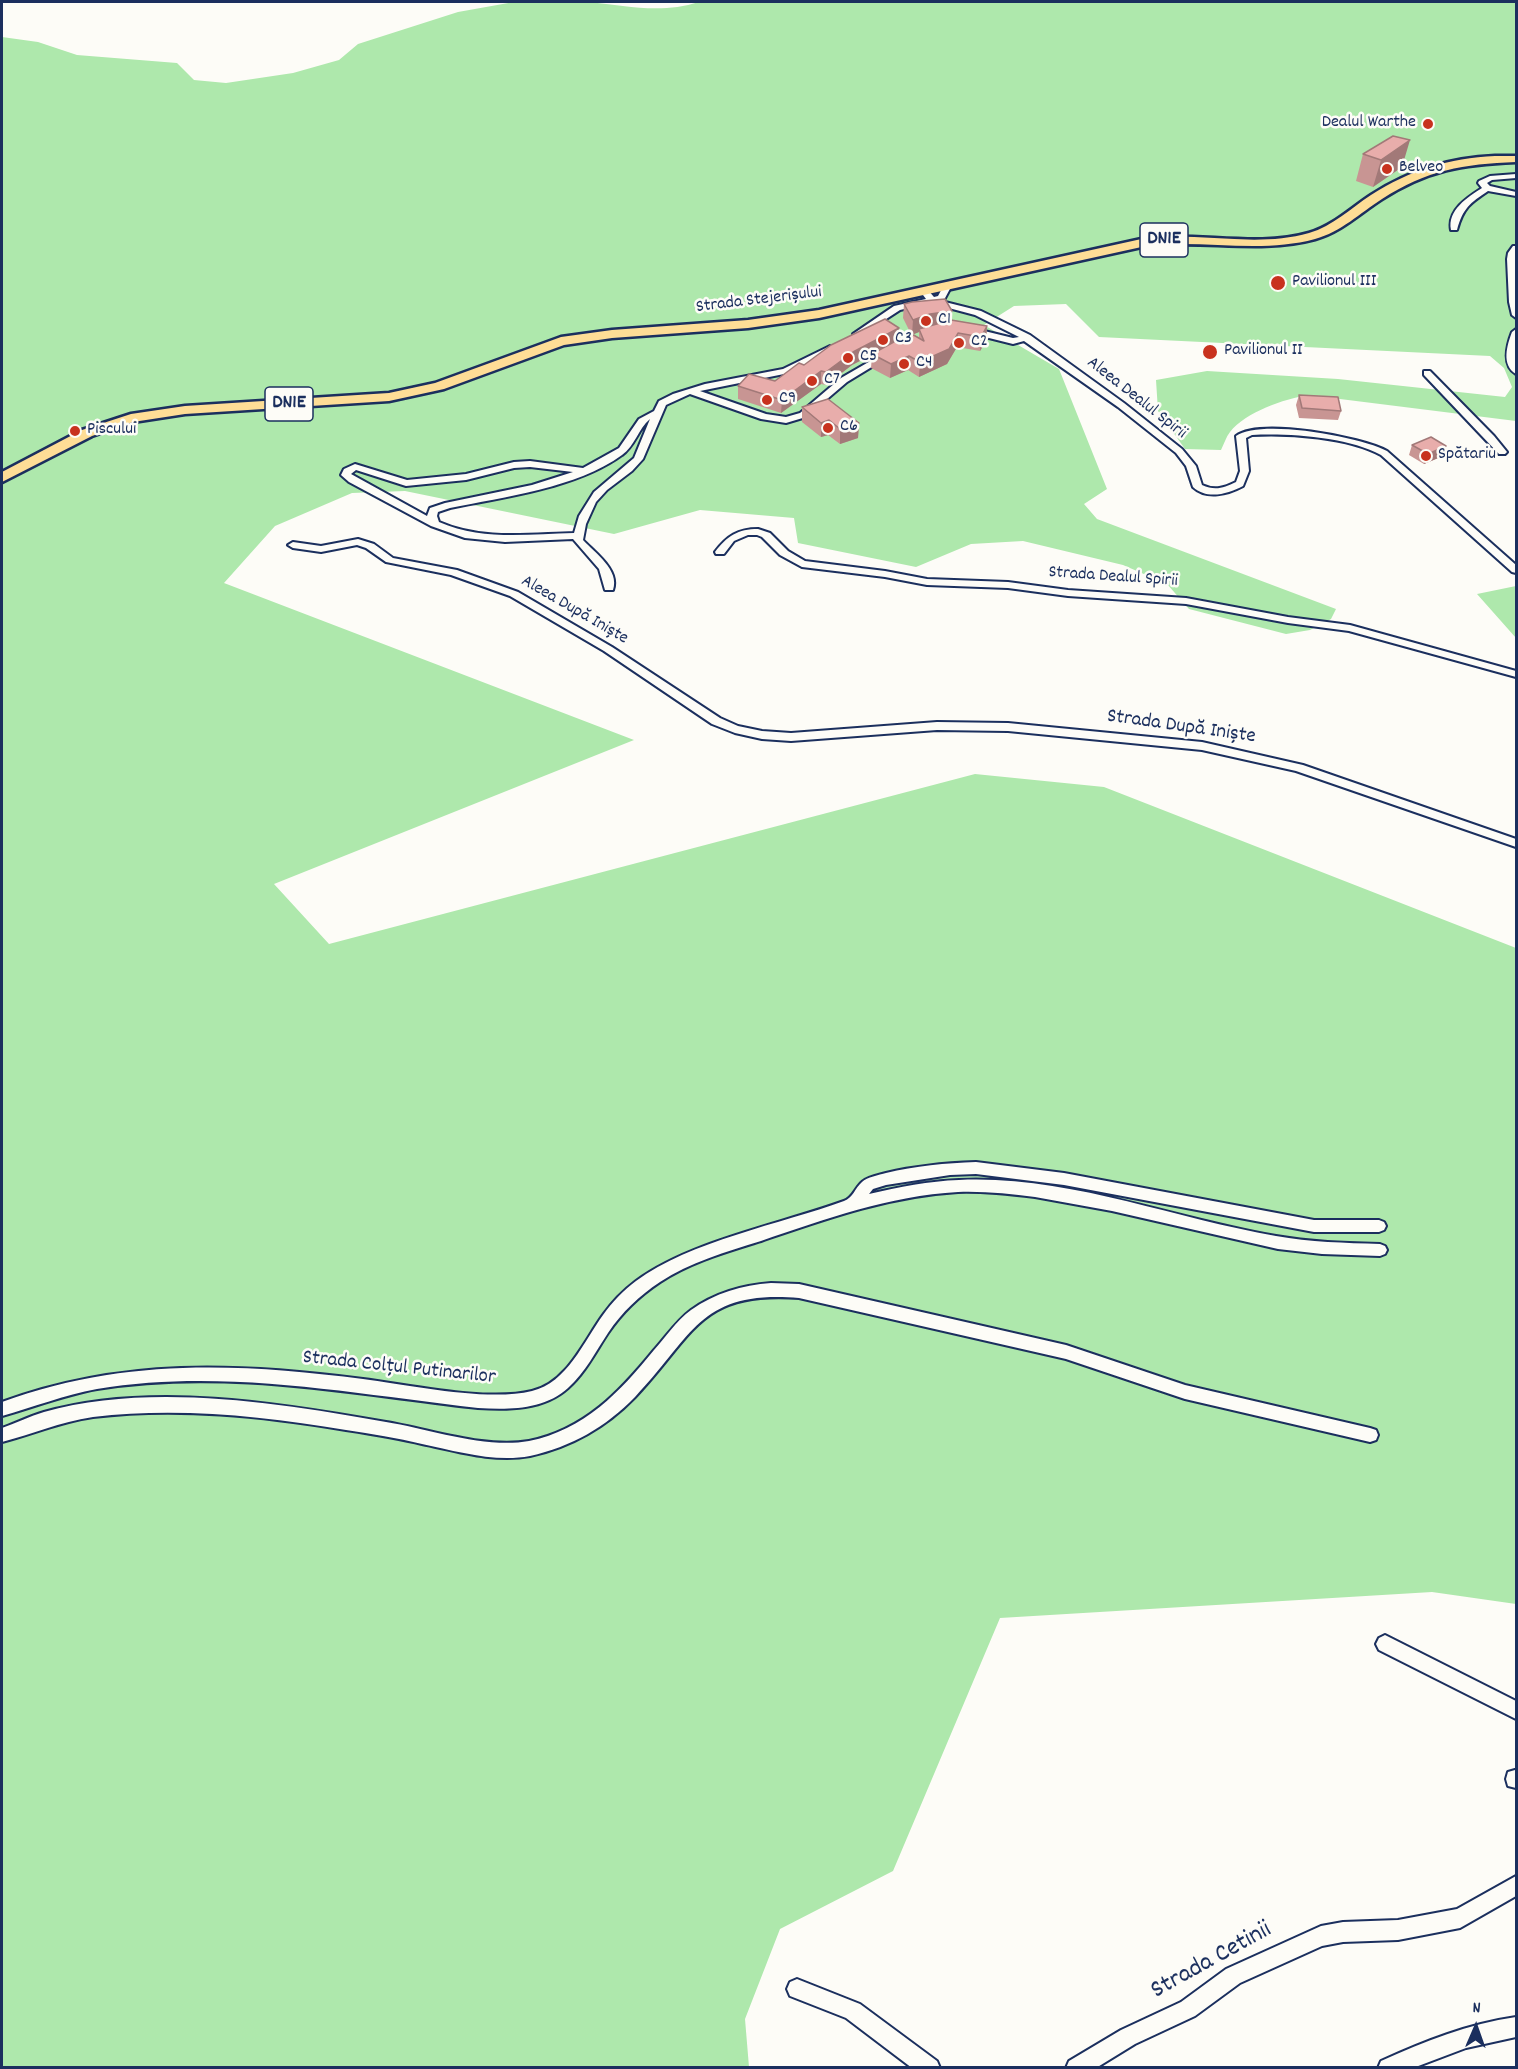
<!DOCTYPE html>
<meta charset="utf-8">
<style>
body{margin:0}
#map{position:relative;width:1518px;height:2069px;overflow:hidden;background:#fdfcf7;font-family:Dekko,sans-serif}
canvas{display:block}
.frame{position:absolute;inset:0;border:3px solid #1b2f5e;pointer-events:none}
.north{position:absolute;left:1446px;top:1997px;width:60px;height:60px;-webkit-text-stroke:4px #fdfcf7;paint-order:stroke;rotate:2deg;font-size:16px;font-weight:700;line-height:24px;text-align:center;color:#1b2f5e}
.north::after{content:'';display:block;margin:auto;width:21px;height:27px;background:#1b2f5e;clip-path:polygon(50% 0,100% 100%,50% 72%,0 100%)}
</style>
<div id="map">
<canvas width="1518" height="2069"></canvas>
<div class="frame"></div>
<div class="north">N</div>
</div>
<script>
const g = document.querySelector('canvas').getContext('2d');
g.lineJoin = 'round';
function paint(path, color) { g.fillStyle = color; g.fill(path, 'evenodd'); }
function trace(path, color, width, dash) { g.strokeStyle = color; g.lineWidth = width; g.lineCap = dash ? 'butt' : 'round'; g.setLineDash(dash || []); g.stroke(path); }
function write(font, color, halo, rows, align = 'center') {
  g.font = font + ' Dekko,sans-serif'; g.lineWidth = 5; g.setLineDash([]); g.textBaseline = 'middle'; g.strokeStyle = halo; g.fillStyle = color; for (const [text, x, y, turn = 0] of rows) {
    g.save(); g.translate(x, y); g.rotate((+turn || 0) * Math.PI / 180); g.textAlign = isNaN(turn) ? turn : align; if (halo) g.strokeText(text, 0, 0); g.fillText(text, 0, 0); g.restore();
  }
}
paint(new Path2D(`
 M514 2C539 2 565 0 589 2 627 6 662 14 699 2H1516V421L1308 395C1284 399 1246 412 1230 432 1226 437 1224 444 1221 450L1185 449 1158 411 1156 380 1207 371 1338 379 1505 397 1512 387 1504 368 1490 356 1099 337 1066 304 1014 306 984 325 1059 369 1107 489 1084 504 1097 519 1336 609 1331 619 1310 630 1286 634 1189 609 1167 584 1123 565 1023 541 971 544 916 567 798 543 794 518 700 510 614 534 405 491 352 493 275 526 224 583 634 740 274 884 329 944 975 774 1104 787 1516 948V1604L1432 1592 1000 1618 893 1871 780 1929 745 2019 749 2067 2 2068V37L38 42 77 55 177 63 194 80 226 83 293 73 339 60 358 44 458 12Z
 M1516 586V638L1477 594Z`), '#aee8ac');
const minor = new Path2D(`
 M1516 174V178L1492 180 1487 183 1490 186 1516 192V196L1488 191C1470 203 1463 208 1457 230H1451C1447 210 1468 197 1482 188L1478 183 1479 181 1490 176Z
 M1513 246H1516V318L1512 315 1509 302 1507 259 1508 253Z
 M945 283 952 285 944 300 941 301 981 311 1030 335 1124 403 1182 449 1196 466 1202 485C1215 491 1224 488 1236 482L1240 471 1236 436C1260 418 1362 437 1387 451L1516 565V573L1512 572 1381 455C1348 437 1289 433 1252 435L1246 438 1249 471 1243 486C1228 494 1207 500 1193 487L1186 466 1176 453 1118 407 1024 341 1013 344 965 332 964 330 968 327 1013 338 1019 337 975 315 930 303 900 310 860 336 853 334 894 306 926 299 920 291 921 289H927L934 297 938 296Z
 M1516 329V374C1501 365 1507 345 1512 332Z
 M830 346 834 349 833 351 789 373 700 391 766 414 786 417 800 413 841 378 886 352 893 354 847 382 806 417 786 423 761 419 690 394 666 405 643 459 632 471 607 490 596 502 586 524 583 540C595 553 620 570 613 590H605L599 569 573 539 505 542 465 538 431 526 349 482 341 475 344 469 355 464 407 480 466 474 514 462 530 461 583 468 619 448 639 419 654 411 659 401 673 394 705 384 783 369ZM650 419 634 458 594 492 579 516 574 533C528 534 482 541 439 522L437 516 438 512 450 508C504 497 577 488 622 455 635 446 638 429 650 419ZM530 467 573 472 532 485 445 503 430 508 427 516 351 474 356 470 406 486 466 480 514 468Z
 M1424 371H1430L1494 436 1507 452 1505 454H1499L1424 375Z
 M758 529 770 533 788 551 805 561 885 571 927 579 1008 582 1068 590 1186 598 1288 617 1350 625 1516 671V677L1349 631 1288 623 1186 604 1068 596 1008 588 927 585 885 577 802 567 780 555 762 537 757 535H748L734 541 724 554H716L715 552C727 536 738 529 758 529Z
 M358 539 374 544 393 558 457 570 518 592 612 647 720 718 738 726 762 731 791 733 937 722 1008 723 1202 742 1303 765 1516 839V847L1296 771 1202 750 1008 731 937 730 791 741 762 739 735 733 712 724 604 651 510 596 451 575 386 562 366 548 357 545 321 552 293 548 288 545 293 542 321 546Z
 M976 1162 1064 1173 1314 1220H1379L1384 1222 1386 1226 1384 1230 1379 1232H1314L1064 1185 976 1174 950 1175 886 1185 873 1189 869 1194C899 1187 929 1181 959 1180 1067 1175 1171 1218 1276 1236 1310 1242 1345 1243 1380 1244L1385 1246 1387 1250 1385 1254 1380 1256 1322 1254 1278 1249 1112 1211 1035 1197C1010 1194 984 1191 958 1192 889 1196 825 1219 761 1241 726 1252 690 1262 660 1282 639 1296 622 1312 608 1333 596 1351 585 1373 568 1388 544 1410 508 1410 478 1408 351 1394 225 1368 97 1389 64 1395 34 1407 2 1416V1402C121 1358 239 1363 363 1379 411 1385 487 1402 532 1391 567 1383 584 1341 603 1315 612 1302 624 1290 636 1281 690 1241 781 1224 844 1201 853 1198 855 1188 862 1182 867 1177 879 1175 886 1173 915 1166 946 1163 976 1162Z
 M771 1283 799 1284 1066 1345 1185 1385 1370 1428 1376 1430 1378 1435 1376 1440 1370 1442 1185 1399 1066 1359 799 1298C699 1290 694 1335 635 1397 606 1427 571 1447 530 1456 495 1463 456 1451 422 1444 397 1438 372 1434 346 1430 263 1416 177 1407 93 1417 59 1422 33 1434 2 1442V1428C16 1423 30 1416 44 1412 149 1382 280 1403 386 1422 430 1429 485 1449 529 1441 584 1430 620 1392 654 1350 666 1337 676 1321 691 1310 715 1293 742 1285 771 1283Z
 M1385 1635 1516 1701V1719L1379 1650 1376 1644 1379 1638Z
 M1515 1770H1516V1788L1508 1786 1506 1779 1508 1772Z
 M1516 1876V1896L1460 1928 1398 1940 1343 1942 1322 1946 1240 1983 1195 2016 1135 2044 1096 2068H1066L1069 2061 1121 2030 1181 2002 1226 1969 1321 1926 1343 1922 1398 1920 1457 1909Z
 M797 1979 860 2004 937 2061 940 2068H912L846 2018 790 1996 787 1989 790 1982Z
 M1516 2017V2037L1466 2048 1413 2068H1378L1381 2061C1425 2041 1468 2024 1516 2017Z`);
const primary = new Path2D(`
 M1495 156H1516V162C1463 164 1427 170 1382 199 1360 213 1341 232 1315 239 1260 254 1202 239 1146 246L819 318 748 328 612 338 564 345 444 389 389 401 185 414 133 422 92 436 2 482V472L82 430 131 414 185 406 389 393 435 383 561 337 612 330 748 320 819 310 1146 238C1200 232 1257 248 1309 233 1333 226 1351 208 1371 195 1410 170 1449 158 1495 156Z`);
trace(minor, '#1b2f5e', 4);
trace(primary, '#1b2f5e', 5);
paint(minor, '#fdfcf7');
paint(primary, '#fedd96');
paint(new Path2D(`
 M1363 154 1402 167 1373 187 1356 181Z
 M904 304 952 320 987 326 986 341 980 351 957 347 947 364 919 377 908 370 890 378 871 368 872 355 852 365 826 385 821 384 781 413 738 399V386L775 381 804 365 899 328 898 339 911 334 903 318ZM919 332V338L913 334Z
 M1299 395 1341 411 1338 420 1299 418 1296 405Z
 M802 407 859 423 858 438 840 444 828 435 821 437 802 422Z
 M1412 445 1443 456 1424 464 1409 455Z`), '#c89593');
paint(new Path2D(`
 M1410 140 1402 167 1373 187 1381 160Z
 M952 311 951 326 919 329V332L912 335 913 320 930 314Z
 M987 326 986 341 980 351 981 337Z
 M899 328 898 341 852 365 826 385V372L853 352Z
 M958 333 957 347 947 364 919 377 920 362Z
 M909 356 908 370 890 378 891 364Z
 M821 371V384L781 413 782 400Z
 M829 420 828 435 821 437V423Z
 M859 423 858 438 840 444V429Z
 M1446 446 1443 456 1424 464 1428 454Z`), '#a27978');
const building = new Path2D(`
 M1393 136 1410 140 1381 160 1363 154Z
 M945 299 952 311 930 314 913 320 904 304 912 302Z
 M885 319 899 328 853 352 826 372 821 371 782 400 738 386 749 374 775 381 799 363 804 365 831 345Z
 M951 320 987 326 981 337 958 333 949 349 920 362 909 356 891 364 872 354 910 333 924 341 919 329Z
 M1299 395 1338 397 1341 411 1302 408Z
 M828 399 859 423 840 429 829 420 821 423 802 407Z
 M1431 437 1446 446 1428 454 1412 445Z`);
paint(building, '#e8adab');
trace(building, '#a27978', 1.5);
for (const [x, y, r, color] of [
 [1428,124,6,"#c8321e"],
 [1387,169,6,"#c8321e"],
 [1278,283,8,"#c8321e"],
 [926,321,6,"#c8321e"],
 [883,340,6,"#c8321e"],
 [959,343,6,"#c8321e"],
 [1210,352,8,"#c8321e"],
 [848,358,6,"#c8321e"],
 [904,364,6,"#c8321e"],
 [812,381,6,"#c8321e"],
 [767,400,6,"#c8321e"],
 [828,428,6,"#c8321e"],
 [75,431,6,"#c8321e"],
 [1426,456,6,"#c8321e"]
]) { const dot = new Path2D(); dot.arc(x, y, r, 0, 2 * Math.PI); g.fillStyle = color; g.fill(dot); trace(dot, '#fdfcf7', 2); }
write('18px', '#1b2f5e', '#fdfcf7', [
 ["Dealul Warthe",1416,124,"right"],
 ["Belveo",1399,169],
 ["Pavilionul III",1292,283],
 ["C1",938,321],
 ["C3",895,340],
 ["C2",971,343],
 ["Pavilionul II",1224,352],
 ["C5",860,358],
 ["C4",916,364],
 ["C7",824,381],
 ["C9",779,400],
 ["C6",840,428],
 ["Piscului",87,431],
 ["Spătariu",1438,456]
], 'left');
write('18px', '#1b2f5e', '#fdfcf7', [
 ["Strada Stejerișului",759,301,-7],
 ["Aleea Dealul Spirii",1136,399,38],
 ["Strada Dealul Spirii",1113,578,4],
 ["Aleea După Iniște",574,611,30]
]);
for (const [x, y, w] of [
 [1164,240,48],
 [289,404,48]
]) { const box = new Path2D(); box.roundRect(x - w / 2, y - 17, w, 34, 4.5); g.fillStyle = '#fdfcf7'; g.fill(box); trace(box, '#1b2f5e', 1.5); }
write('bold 20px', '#1b2f5e', null, [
 ["DN1E",1164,240],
 ["DN1E",289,404]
]);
write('21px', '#1b2f5e', '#fdfcf7', [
 ["Strada După Iniște",1181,728,8],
 ["Strada Colțul Putinarilor",399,1369,6]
]);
write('26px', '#1b2f5e', '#fdfcf7', [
 ["Strada Cetinii",1212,1962,-29]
]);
</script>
